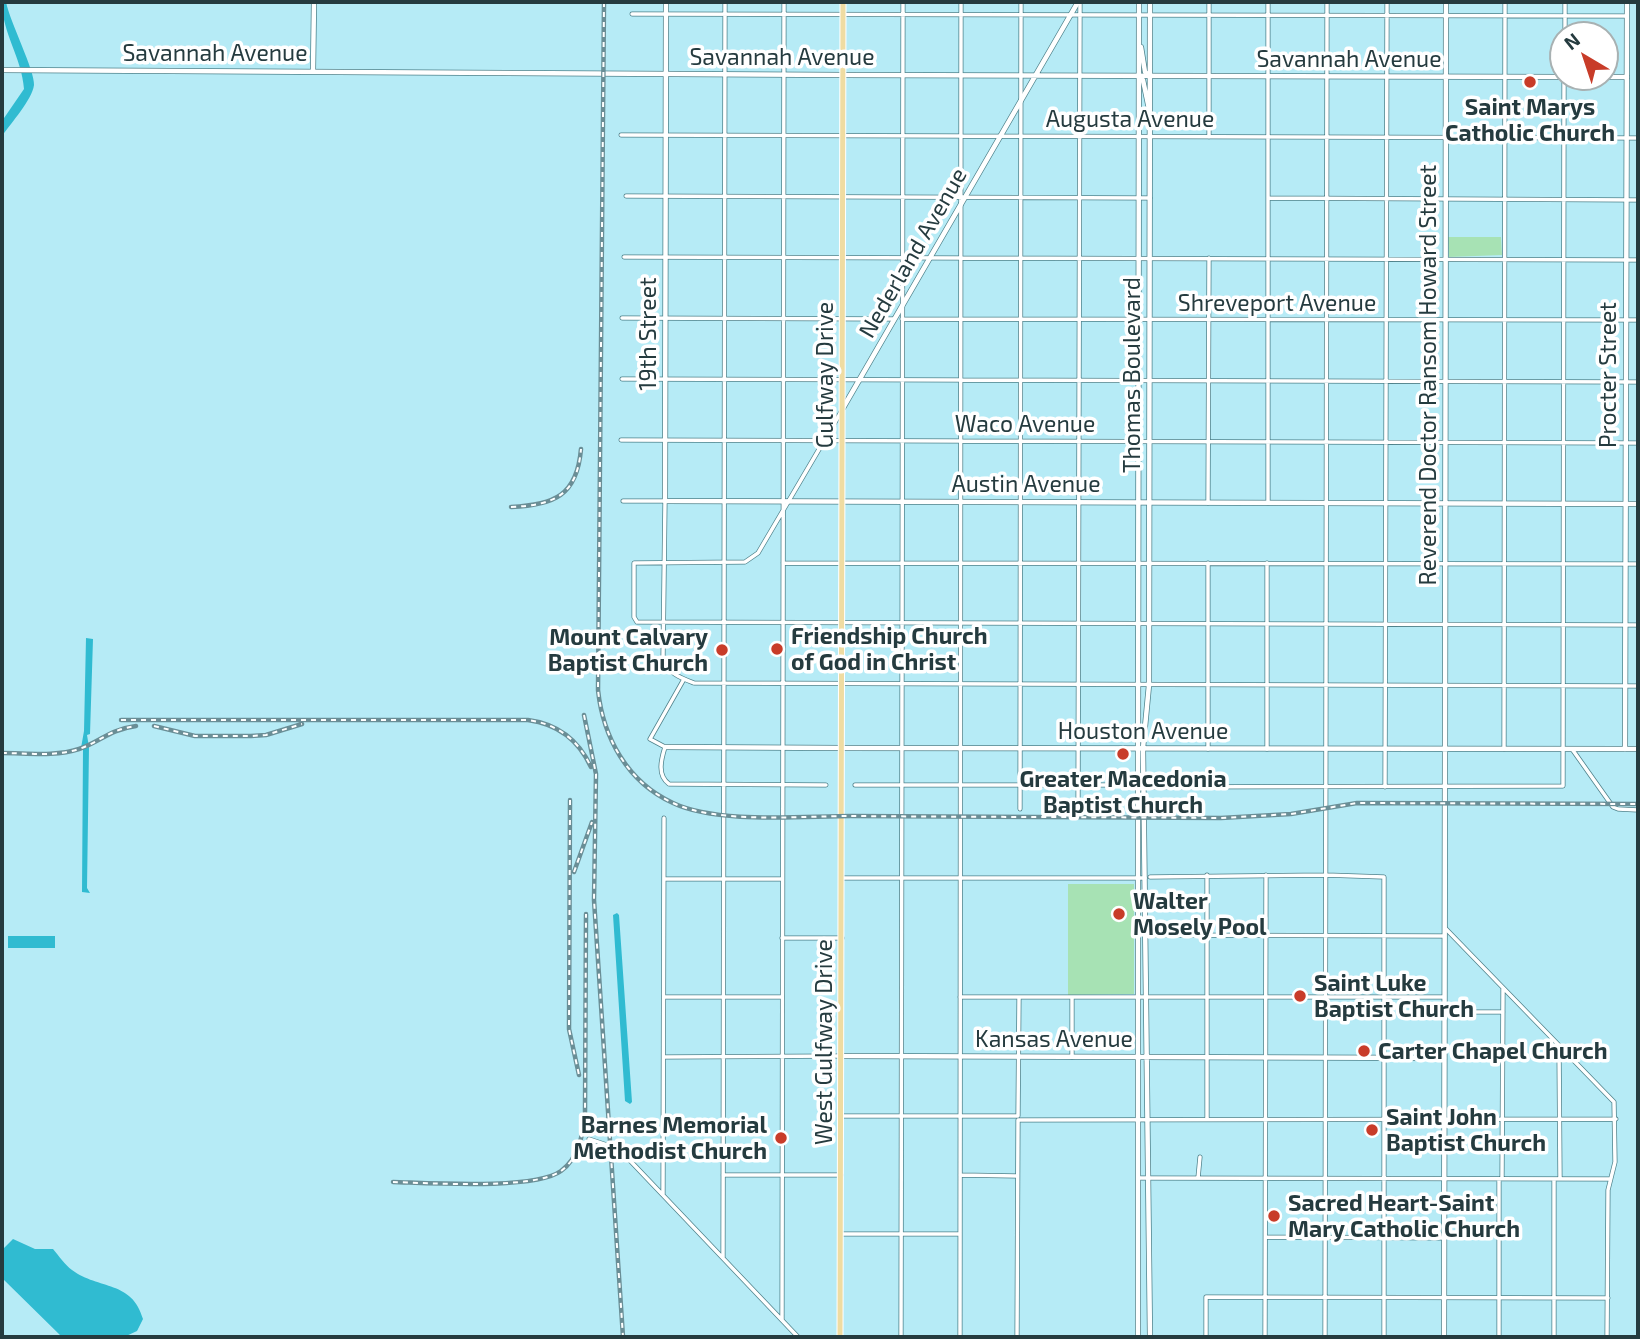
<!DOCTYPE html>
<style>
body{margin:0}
#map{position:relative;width:1640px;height:1339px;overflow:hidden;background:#b6ebf6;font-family:"Exo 2",sans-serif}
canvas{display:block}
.frame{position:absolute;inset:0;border:4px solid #253b3f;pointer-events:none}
.north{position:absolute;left:1549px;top:21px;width:70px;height:70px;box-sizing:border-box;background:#fff;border:2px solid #a8b1b2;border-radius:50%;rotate:321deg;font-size:19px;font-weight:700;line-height:28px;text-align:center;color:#253b3f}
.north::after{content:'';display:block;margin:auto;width:24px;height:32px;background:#c83c29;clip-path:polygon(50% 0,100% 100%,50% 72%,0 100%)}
</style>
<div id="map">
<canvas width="1640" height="1339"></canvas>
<div class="frame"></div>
<div class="north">N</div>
</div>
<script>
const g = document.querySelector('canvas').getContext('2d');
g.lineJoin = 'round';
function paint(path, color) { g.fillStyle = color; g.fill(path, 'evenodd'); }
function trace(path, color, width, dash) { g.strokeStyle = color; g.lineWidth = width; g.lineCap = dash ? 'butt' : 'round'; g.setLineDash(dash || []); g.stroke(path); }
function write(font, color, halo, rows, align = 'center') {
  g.font = font + ' "Exo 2",sans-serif'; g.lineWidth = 7; g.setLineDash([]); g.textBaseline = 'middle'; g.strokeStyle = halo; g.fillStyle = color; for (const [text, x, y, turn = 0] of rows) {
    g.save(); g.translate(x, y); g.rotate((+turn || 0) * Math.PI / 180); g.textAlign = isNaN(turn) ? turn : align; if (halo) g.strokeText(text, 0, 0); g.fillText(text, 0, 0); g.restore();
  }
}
paint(new Path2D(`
 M1448 237H1501L1502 255 1449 257Z
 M1068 884H1134V994L1068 995Z`), '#a7e2b4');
paint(new Path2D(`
 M2 2H6C10 22 35 71 34 85 32 100 11 123 2 136V121L24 89C22 58 2 33 2 2Z
 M86 638 93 639 90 734 87 735 89 747 87 888 90 893 82 892 83 749 81 748 84 731Z
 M617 913 619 915 632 1102 630 1104 625 1101 613 915Z
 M8 936H55V948H8Z
 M13 1239 35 1249H53C59 1256 65 1265 72 1270 99 1290 132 1280 143 1319L137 1331 124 1337H62L2 1278V1250Z`), '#30bbd1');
const minor = new Path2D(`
 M632 14 1627 16
 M1565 35V2
 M621 135 1638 138
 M1209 137V2
 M626 196 1150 198
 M1268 198 1638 200
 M624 257 1638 260
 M622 318 894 319
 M902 319 1638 320
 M622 379 1638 382
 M841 412 758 553 745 562 634 563V617L637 622 1638 625
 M621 440 1638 443
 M623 501H665L663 658C667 673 681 678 694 683L1638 686
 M1208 503 1209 258
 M1268 503V2
 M783 563 1638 564
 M684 679 650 739 665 747C661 760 657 775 669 784L826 785
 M1208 749V563
 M1267 749V563
 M1504 749 1505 2
 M1572 749 1613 807 1618 809 1638 810
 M855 785H1138
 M1144 787 1563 786 1564 77
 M1385 787 1387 2
 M1020 809 1021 2
 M1078 811 1080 2
 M1150 877 1326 875 1384 877V1337
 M842 878H1145
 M664 879H782
 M1446 929 1614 1102 1615 1162 1608 1190 1607 1337
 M1145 935 1444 936
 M782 938H842
 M664 997H782
 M960 997H1444
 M1445 1012H1503
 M1559 1048 1560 1179
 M664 1057 841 1056
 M1072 1057V998
 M841 1116H1018L1019 998
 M1207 1118V875
 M589 1139 619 1149 798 1337
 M723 1175H841
 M960 1175 1017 1176
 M1138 1178 1610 1179
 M1198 1178 1200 1157
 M1502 1178 1503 989
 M663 1194 664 818
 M841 1234H960
 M1266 1237 1445 1238
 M723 1257 725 2
 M782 1320 784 2
 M901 1337 903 2
 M960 1337 961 2
 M1017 1337 1018 1120 1616 1119
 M1206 1337V1297L1608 1298
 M1265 1337 1266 875
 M1325 1337 1327 2
 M1499 1337V1179
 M1554 1337V1179`);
const tertiary = new Path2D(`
 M666 2 665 501 1638 504
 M313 71 314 2
 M843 75 1563 77
 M1605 77H1627
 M843 408 1078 2
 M665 747 842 748
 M1138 748V1337
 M1143 748 1150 1337
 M1445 749 1446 2
 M1625 749H1638
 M841 1056 1444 1058`);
const secondary = new Path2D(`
 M1141 47 1145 72 1150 76
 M2 70 843 75
 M1139 76 1143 80 1149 109
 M842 748 1625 749 1627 2
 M1138 748 1139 2
 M1143 748 1149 685 1150 2
 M1444 1337 1445 749`);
const primary = new Path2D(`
 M840 1337 843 2`);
trace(minor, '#4f828b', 5);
trace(tertiary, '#4f828b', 6);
trace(secondary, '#4f828b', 6);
trace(primary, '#fff', 7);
trace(minor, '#fff', 3.5);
trace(tertiary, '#fff', 4.5);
trace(secondary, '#fff', 4.5);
trace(primary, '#efdca2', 5);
const rail = new Path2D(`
 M604 2 598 690C603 737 627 782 673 803 717 824 801 816 851 816 974 817 1098 817 1221 818L1291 814 1357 803 1638 804
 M511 507C554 505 577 496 581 449
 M584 715 596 774 594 900 623 1337
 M121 720H528C558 724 579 741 591 767
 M154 726 195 736H251L266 735 302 724
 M2 753C27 753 55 757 79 749 102 741 108 730 136 726
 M570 800 569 1029 579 1075
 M574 872 592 822
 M393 1182C429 1183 535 1190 561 1171 579 1158 583 1134 585 1113L586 914`);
trace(rail, '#6a8e96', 4.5);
trace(rail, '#fff', 2, [5]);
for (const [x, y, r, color] of [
 [1530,82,7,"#c83c29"],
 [777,649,7,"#c83c29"],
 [722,650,7,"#c83c29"],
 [1123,754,7,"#c83c29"],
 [1119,914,7,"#c83c29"],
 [1300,996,7,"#c83c29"],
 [1364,1051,7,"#c83c29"],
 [1372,1130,7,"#c83c29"],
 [781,1138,7,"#c83c29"],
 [1274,1216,7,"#c83c29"]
]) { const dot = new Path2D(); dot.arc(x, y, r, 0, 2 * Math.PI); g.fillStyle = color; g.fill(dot); trace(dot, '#fff', 2.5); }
write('23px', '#253b3f', '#fff', [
 ["Savannah Avenue",215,53],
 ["Savannah Avenue",782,57],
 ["Savannah Avenue",1349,59],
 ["Augusta Avenue",1130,119],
 ["Nederland Avenue",913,253,-60],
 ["Shreveport Avenue",1277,303],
 ["19th Street",648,334,-90],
 ["Gulfway Drive",825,375,-90],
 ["Thomas Boulevard",1132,375,-90],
 ["Reverend Doctor Ransom Howard Street",1428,375,-90],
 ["Procter Street",1608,375,-90],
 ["Waco Avenue",1025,424],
 ["Austin Avenue",1026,484],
 ["Houston Avenue",1143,731],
 ["Kansas Avenue",1054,1039],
 ["West Gulfway Drive",824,1042,-90]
]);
write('bold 23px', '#253b3f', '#fff', [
 ["Saint Marys",1530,107,"center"],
 ["Catholic Church",1530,133,"center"],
 ["Friendship Church",791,636],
 ["of God in Christ",791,662],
 ["Mount Calvary",708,637,"right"],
 ["Baptist Church",708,663,"right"],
 ["Greater Macedonia",1123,779,"center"],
 ["Baptist Church",1123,805,"center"],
 ["Walter",1133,901],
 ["Mosely Pool",1133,927],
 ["Saint Luke",1314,983],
 ["Baptist Church",1314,1009],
 ["Carter Chapel Church",1378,1051],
 ["Saint John",1386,1117],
 ["Baptist Church",1386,1143],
 ["Barnes Memorial",767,1125,"right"],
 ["Methodist Church",767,1151,"right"],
 ["Sacred Heart-Saint",1288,1203],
 ["Mary Catholic Church",1288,1229]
], 'left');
</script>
